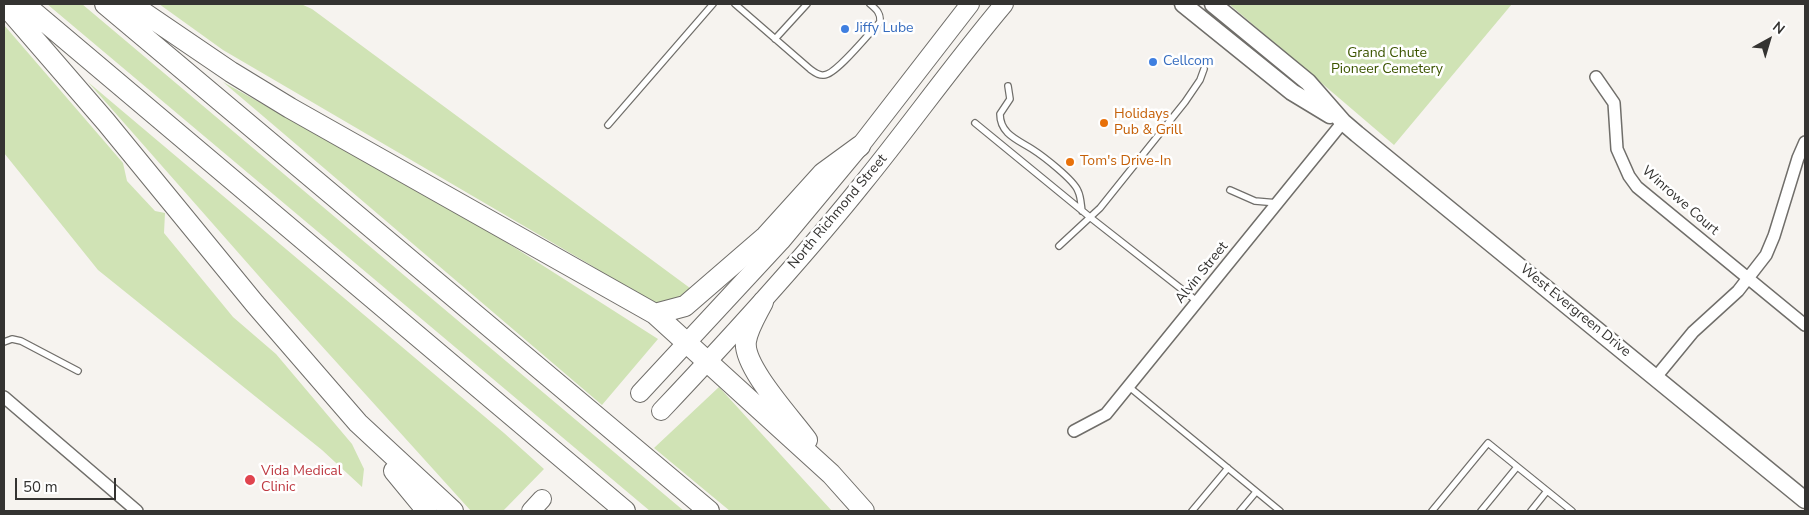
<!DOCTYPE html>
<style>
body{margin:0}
#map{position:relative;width:1809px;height:515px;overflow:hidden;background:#f6f3ef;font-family:"Nunito Sans",sans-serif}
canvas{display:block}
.frame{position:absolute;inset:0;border:5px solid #343331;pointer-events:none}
.north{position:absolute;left:1744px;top:15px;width:50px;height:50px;-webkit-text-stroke:4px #fff;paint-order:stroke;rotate:39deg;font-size:14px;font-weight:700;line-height:20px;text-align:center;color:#343331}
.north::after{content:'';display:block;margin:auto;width:18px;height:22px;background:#343331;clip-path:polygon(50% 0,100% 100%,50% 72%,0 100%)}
.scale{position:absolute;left:15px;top:478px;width:101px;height:22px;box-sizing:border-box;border:2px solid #343331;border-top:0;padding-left:6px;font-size:15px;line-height:18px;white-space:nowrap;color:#343331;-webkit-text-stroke:4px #fff;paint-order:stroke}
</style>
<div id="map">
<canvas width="1809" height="515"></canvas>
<div class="frame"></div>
<div class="north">N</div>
<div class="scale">50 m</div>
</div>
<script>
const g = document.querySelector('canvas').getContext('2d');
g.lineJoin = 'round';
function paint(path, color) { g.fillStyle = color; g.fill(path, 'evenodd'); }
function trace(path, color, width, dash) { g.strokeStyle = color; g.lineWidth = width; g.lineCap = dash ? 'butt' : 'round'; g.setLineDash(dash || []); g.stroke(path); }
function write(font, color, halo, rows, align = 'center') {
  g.font = font + ' "Nunito Sans",sans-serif'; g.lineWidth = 5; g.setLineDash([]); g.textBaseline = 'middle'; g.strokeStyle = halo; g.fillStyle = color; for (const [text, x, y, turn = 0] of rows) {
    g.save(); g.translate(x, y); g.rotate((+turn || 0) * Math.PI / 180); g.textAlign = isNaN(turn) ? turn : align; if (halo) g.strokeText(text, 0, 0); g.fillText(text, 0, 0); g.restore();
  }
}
paint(new Path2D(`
 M47 4H82L684 511H650Z
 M159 4H301L312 9 694 291C687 294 669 304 662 304 644 303 605 274 589 264L223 50Z
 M1229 4H1512L1394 145Z
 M4 25 123 163 127 181 155 211 165 213 164 233 233 317 276 354 352 444 364 469 362 487 322 450 98 270 4 153Z
 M88 82 504 433 544 469 503 511H471L272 291Z
 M223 82 473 221 658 339 602 405Z
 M719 387 832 511H730L654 448Z`), '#d0e3b5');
const lane = new Path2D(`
 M735 4 810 69C814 72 819 76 824 75 836 75 870 32 880 22 881 13 876 9 870 4
 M775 39 807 4
 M1008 86 1010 99 1000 114C1000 134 1018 140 1032 149 1043 156 1074 180 1078 191 1081 197 1081 205 1082 211
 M975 123 1091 218 1198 302
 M608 125 713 4
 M1230 190 1255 201 1278 203
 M1059 246 1100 208 1185 102 1200 80 1204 69
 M4 342 12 339 21 341 78 371
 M1128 386 1280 511
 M1192 511 1228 468
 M1240 511 1256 492
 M1432 511 1488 443 1572 511
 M1481 511 1517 467
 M1531 511 1547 491`);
const street = new Path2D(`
 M1596 77 1614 103 1617 149 1629 176 1637 187 1805 325
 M1656 377 1693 332 1738 291 1766 255 1774 236 1798 158 1805 142
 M4 397 137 511
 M1074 431 1106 414 1343 122`);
const secondary = new Path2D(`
 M1183 4 1292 92 1330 115
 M1213 4 1308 82 1343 122 1357 134 1805 500`);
const primary = new Path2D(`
 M640 393 781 241 860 146 970 4
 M661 411C731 337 800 262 864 182 911 124 955 62 1004 4
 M531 511 542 499`);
const highway = new Path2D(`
 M4 4 106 122 255 304 358 423 453 511
 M24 4 625 511
 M105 4 709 511
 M131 4 231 72 290 108 655 314 831 474 864 511
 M763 302C757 314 748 328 746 341 742 366 792 419 807 440
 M655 314 685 306 766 236 823 173 860 146
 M394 471 427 511`);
trace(lane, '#706e6a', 8);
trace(street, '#706e6a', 14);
trace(secondary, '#706e6a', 19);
trace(primary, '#706e6a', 20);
trace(highway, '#706e6a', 22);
trace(lane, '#fff', 5.5);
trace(street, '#fff', 11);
trace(secondary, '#fff', 16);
trace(primary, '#fff', 18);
trace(highway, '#fff', 20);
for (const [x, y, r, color] of [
 [845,29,5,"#3f7fe0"],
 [1153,62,5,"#3f7fe0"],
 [1104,123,5,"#e8710a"],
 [1070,162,5,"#e8710a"],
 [250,480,6,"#e0444e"]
]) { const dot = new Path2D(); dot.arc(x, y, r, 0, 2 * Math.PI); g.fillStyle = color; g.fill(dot); trace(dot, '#fff', 2); }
write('14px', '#366cbe', '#fff', [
 ["Jiffy Lube",855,29],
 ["Cellcom",1163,62]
], 'left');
write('14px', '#3c5500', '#fff', [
 ["Grand Chute",1387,54],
 ["Pioneer Cemetery",1387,70]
]);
write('14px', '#c56008', '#fff', [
 ["Holidays",1114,115],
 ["Pub & Grill",1114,131],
 ["Tom's Drive-In",1080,162]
], 'left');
write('14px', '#343331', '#fff', [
 ["Winrowe Court",1680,201,41],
 ["North Richmond Street",838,212,-50],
 ["Alvin Street",1202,273,-51],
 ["West Evergreen Drive",1575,311,39]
]);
write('14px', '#be3a42', '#fff', [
 ["Vida Medical",261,472],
 ["Clinic",261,488]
], 'left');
</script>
